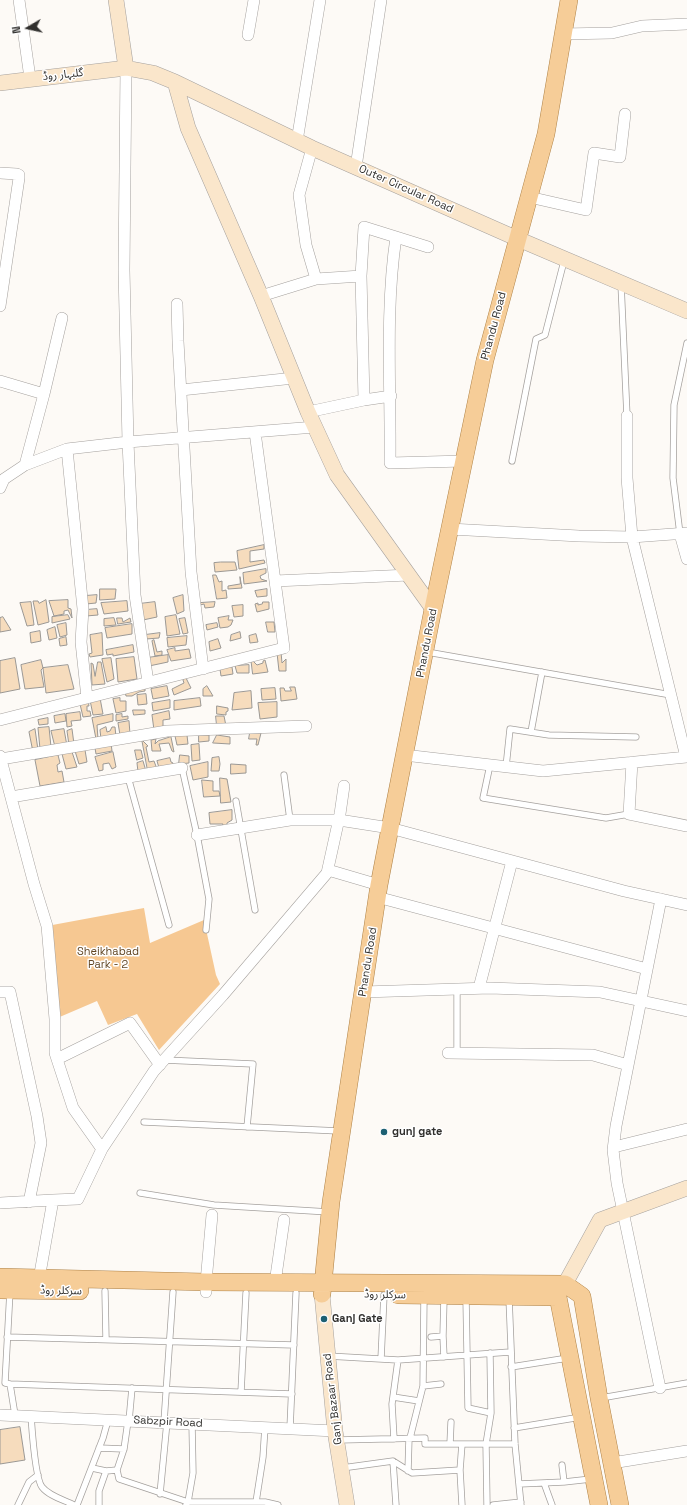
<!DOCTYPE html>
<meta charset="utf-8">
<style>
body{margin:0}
#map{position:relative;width:687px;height:1505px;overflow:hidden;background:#fdfaf6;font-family:"Space Grotesk",sans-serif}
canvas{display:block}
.north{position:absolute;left:8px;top:8px;width:40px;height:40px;-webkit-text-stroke:3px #fff;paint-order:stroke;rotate:261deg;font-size:11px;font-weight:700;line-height:16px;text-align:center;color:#31302e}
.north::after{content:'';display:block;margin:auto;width:14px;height:18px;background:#31302e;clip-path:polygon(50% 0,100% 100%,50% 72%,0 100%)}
</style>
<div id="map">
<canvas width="687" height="1505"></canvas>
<div class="north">N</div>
</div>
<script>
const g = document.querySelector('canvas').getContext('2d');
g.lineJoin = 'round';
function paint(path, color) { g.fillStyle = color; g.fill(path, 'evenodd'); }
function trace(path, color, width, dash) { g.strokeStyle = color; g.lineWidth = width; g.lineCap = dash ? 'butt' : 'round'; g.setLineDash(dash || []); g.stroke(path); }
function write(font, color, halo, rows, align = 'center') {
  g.font = font + ' "Space Grotesk","Noto Sans Arabic",sans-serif'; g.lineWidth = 3; g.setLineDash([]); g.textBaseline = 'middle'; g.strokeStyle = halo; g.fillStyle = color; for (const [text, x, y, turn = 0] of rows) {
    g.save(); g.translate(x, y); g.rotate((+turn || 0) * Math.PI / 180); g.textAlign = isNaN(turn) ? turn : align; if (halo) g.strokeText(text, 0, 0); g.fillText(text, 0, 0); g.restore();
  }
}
paint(new Path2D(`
 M144 908 150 943 204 920 216 975 220 984 159 1050 137 1014 108 1025 97 1001 55 1019 47 926Z`), '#f6c892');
const building = new Path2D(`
 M264 545V549L250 551V562L264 560 265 563 239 569 237 551Z
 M221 562H235L237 570 215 572 214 563Z
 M266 569V573L260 576 261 579 267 581 244 584 243 573Z
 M213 575H216L219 582 222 581V591L226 590 227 598 217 599Z
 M240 577 242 588 228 589V586L240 584Z
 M100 589H116L115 599 100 600Z
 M267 589V596L257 597 255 591Z
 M97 595 96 603 86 604 85 596Z
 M183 595 184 611 177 614 173 598Z
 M46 600 49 622 38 625 33 601H38L39 603Z
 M68 600V608L71 609 72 618 68 610 64 611V614L54 616 49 601Z
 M127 601 128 611 104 614 101 603Z
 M31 602 34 625 27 626 20 603Z
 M155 602 157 617 143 620 139 604Z
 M215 602 214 607 205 608 204 604 200 605V603Z
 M263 602H269V609L257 612 255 604 258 603V605L262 604Z
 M243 605V616L234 617 232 606Z
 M97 609 98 615 86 616V610Z
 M68 615 70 619 52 623V617Z
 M176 615 180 634 167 636 165 617Z
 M229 616 228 620H233L231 625 228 627 220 628 218 618Z
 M3 617 11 630 0 632V618Z
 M114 618 116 625 104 626V619Z
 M117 618H122L123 622 130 618 131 622 118 624Z
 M185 618 188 633 183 634 179 619Z
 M266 622H274L275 632H268Z
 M66 623 67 635 60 637 57 625Z
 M217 623 218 627 207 630 206 625Z
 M132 624V634L107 638 105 628Z
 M55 627 57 638 49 640 47 630Z
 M40 631 41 641 31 643 30 633Z
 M240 632 241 638 230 641 231 635Z
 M102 633 103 655 90 657 89 654 92 653 90 635Z
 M160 633 159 638 146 639 145 635Z
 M256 634 258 642 250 643 249 636Z
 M187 636 186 645 168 647 167 638Z
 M66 637 67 645 60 646 59 639Z
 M218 639 221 648 210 651 209 642Z
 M154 640 157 652 162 651V655L155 656 152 641Z
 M133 645 134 652 113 656V654L107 655 106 650Z
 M175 648V651L189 649 191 658 171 661 167 650Z
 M281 652 282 663 286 659V671H279L277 653Z
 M168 655V662L149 666 147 658Z
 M134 657 137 679 118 682 116 659Z
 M15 658 20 689 0 693V661Z
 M111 658 114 679 107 682 102 659Z
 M251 659 257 665 263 663V661L265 660 268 672 253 674Z
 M41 660 43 668 41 670 44 687 25 689 21 665Z
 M98 662H101L105 684 92 685 91 663 93 664 95 676Z
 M68 665 74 689 46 693 43 668Z
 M249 665V673H237L235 666Z
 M232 667 233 674 221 676 220 669Z
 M186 678 191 688 174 695 172 689 184 683 183 680Z
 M167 686 169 696 153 699 151 689Z
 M207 686 213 696H203V689Z
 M145 687V691L139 692 132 696H126L125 691Z
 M290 687H295L297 699 281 701 280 688H284L285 691H291Z
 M275 688 276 699 262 700 261 689Z
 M251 691 252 708 232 710 234 693Z
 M146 694 147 704 138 705 137 695Z
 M100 698 103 714 93 715 90 700Z
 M120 698V701H126V711L116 713 113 699Z
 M200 698 201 706 174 710V701Z
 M170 700V708L153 711 152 703Z
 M88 701 89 706H87V711H90L91 716 83 717 80 704Z
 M277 702V717L260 719 258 703Z
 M217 706 228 708V711L226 712V715L217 714Z
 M133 710H145V714L134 715Z
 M169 711 170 719 163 720V729L154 730 152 715Z
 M80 712 81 720 71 721 72 726 67 727 66 714Z
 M65 714 66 721 55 723 54 716Z
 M113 714V721L97 725 98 739H96L92 718Z
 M122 714V717L128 716V719L116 721V715Z
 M216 716H224L226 726H217Z
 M48 718V724L39 725 38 720Z
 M129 721 130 734 120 735 118 723Z
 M49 727 51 747 40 749 38 728Z
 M106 727 107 732 110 731 112 727H115L116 737 101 739 100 730Z
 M35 729 38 750 33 752 29 732Z
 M64 729 67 746 55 747 51 731Z
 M72 729 74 744 69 745 67 731Z
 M250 733H261L258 745H256L257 739H249Z
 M187 735 188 744 177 745 175 736Z
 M199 735H209V741L199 742Z
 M217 735 230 737V744L213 743Z
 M171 737 174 752 172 751 169 743 159 744 161 751H152L151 740 156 739 155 744 158 741Z
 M142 740 148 746 146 747 149 762 154 761 157 769 148 771Z
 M111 743 112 751 96 754 95 748Z
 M199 744 200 760 192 761 191 745Z
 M85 750 87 762 79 764 75 751Z
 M135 750H141L143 758 137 760Z
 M72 752 77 767 66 769 62 754Z
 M113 752 116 767 112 769 109 763 103 764V770L99 771 95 757Z
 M58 755 60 763 57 765 58 772 62 771 64 782 40 786 35 760Z
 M180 755 189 756V763L179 764Z
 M219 757 220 764 219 771H211L212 758Z
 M170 758 171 762 173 763V766L159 768 157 761Z
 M143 761 146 771 138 772 137 763Z
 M208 762V777L193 780 190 766Z
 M231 764 246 765V773L231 774Z
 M220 778 227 779 231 802 221 803Z
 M202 780 213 781V791H219L220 796 204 797Z
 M232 810V820L227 823V825L222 827 223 824H210L209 813Z
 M20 1427 25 1460 0 1464V1430Z`);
paint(building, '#f6dcbd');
trace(building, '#9b9894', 1);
const lane = new Path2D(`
 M621 284 627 416
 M512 461 536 339 545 335 564 261
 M680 534 673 478 674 405 687 343
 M427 652 671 695
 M531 732 542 672
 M490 765 483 798 606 818 629 814
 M506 767 510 729 549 735 636 737
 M182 768 197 835 209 899 206 930
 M284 775 290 820
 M128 777 169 925
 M236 801 255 910
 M457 989V1053
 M164 1060 253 1064 247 1127
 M144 1122 339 1131
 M140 1193 214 1205 329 1212
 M10 1291 5 1383 10 1384
 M105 1291 106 1339
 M424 1297 423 1386 441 1384
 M466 1298 468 1408 491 1413 486 1444 487 1505
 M509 1298 515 1444 521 1505
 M443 1336 444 1298
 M7 1337 294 1345
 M431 1337 443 1336 444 1357
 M490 1353 491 1413
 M328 1356 398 1360 510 1352
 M381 1359 384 1295
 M511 1367 568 1358
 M241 1392 246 1293
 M393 1397 419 1401
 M601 1398 687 1383
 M15 1415 10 1384 292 1394
 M31 1416C32 1429 35 1478 42 1487 49 1496 64 1500 74 1505
 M129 1421 132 1388
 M164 1422 173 1292
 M290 1428 296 1293
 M514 1428 581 1417
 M410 1438 423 1386
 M394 1439 392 1404 398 1360
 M338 1440 425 1438V1444H515
 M450 1444 451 1422
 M99 1448 124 1449
 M393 1461 396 1505
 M92 1468 106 1471 99 1491V1505
 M342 1468 393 1461 412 1473 460 1470
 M117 1470 119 1479 188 1502 193 1473 192 1424
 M106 1471 117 1470 124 1449 128 1421
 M408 1471 409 1438
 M564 1482 591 1479
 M544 1483 552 1505
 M519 1484 564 1482 562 1465
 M160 1494 167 1422
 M256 1502 263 1457 265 1427
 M18 1505 29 1482 38 1475
 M77 1505 103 1438 108 1420
 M186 1505 188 1502H265L278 1505
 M462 1505 460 1470 462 1444
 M493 1505 521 1502`);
const street = new Path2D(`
 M19 0 30 78
 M563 34 612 33 642 26 687 24
 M248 35 254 0
 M126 68 124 270 128 442 135 595 148 682
 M297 141 320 0
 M356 167 381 0
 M0 173 17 174 19 175V178L0 306
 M529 197 586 210 594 153 620 157 625 114
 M396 237 428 247
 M316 279 361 276
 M261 296 316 279 306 245 299 195 312 148
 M177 304 178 341 191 572 203 669
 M0 381 44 394
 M181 390 294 378
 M364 400 361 276 364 227 396 237C385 311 391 388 390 463L464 461
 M308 412 364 400 391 396
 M627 416V478L632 537 686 757
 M67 449 83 609 81 642 87 698
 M25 465 67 449 128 442 315 427
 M0 488 4 479 25 465 44 394 62 318
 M450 529 579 536 632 537 687 533
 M680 534 687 559
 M275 581 409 575
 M0 720 284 648 255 432
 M404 755 543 771 687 757
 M0 756 34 884 47 926 55 1019V1053L73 1108 102 1149
 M1 759 167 731 306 726
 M632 762 629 814 687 826
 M11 797 182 768
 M197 835 290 820H339L390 828 624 891 687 905
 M328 870 379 885
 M377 897 647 969
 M479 988 512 861
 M0 992H10L37 1116 41 1143 29 1202
 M363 992 490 988 600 992 687 1011
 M448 1053 593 1055 628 1065
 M57 1059 130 1023 160 1065
 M614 1147 687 1129
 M0 1203 53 1200
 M39 1279 53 1200 78 1199 102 1149 154 1071 223 995 327 873 340 814 344 786
 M275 1283 284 1220
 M206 1292V1282L212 1215
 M660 1388 617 1183 613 1150 616 1126 661 899
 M0 1415 335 1431
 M612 1463 687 1451`);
const secondary = new Path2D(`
 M116 0 126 68
 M175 82 188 128 261 296 308 412 337 475 433 609
 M0 83 126 68 153 73 175 82 312 148 518 239 687 311
 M565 1284 600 1220 687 1188
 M322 1294 335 1431 347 1505`);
const primary = new Path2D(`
 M0 1277 206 1282 565 1284 582 1296 599 1398 620 1505
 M0 1290 80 1291
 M322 1294 331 1202 379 885 390 828 433 609 485 360 546 134 569 0
 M398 1295 558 1297
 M558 1297 599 1505`);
trace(lane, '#a5a19e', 7);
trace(street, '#a5a19e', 12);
trace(secondary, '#a5a19e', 16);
trace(primary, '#ad8146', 18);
trace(lane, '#fff', 5.5);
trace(street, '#fff', 11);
trace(secondary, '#fae6cb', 15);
trace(primary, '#f6cd98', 17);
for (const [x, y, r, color] of [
 [384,1132,4,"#1c6073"],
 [324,1319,4,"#1c6073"]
]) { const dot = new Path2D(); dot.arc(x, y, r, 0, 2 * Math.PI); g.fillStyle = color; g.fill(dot); trace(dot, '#fff', 1.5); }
write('11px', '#31302e', '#fff', [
 ["گلبہار روڈ",63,75,-6],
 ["Outer Circular Road",406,189,24],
 ["Phandu Road",494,326,-75],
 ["Phandu Road",427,643,-79],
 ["Phandu Road",368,962,-81],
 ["سرکلر روڈ",61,1291,1],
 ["سرکلر روڈ",385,1295,1],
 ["Ganj Bazaar Road",333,1399,-97],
 ["Sabzpir Road",168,1422,3]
]);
write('11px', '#624725', '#fff', [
 ["Sheikhabad",108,952],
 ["Park - 2",108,965]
]);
write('bold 11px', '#31302e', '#fff', [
 ["gunj gate",392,1132],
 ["Ganj Gate",332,1319]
], 'left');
</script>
